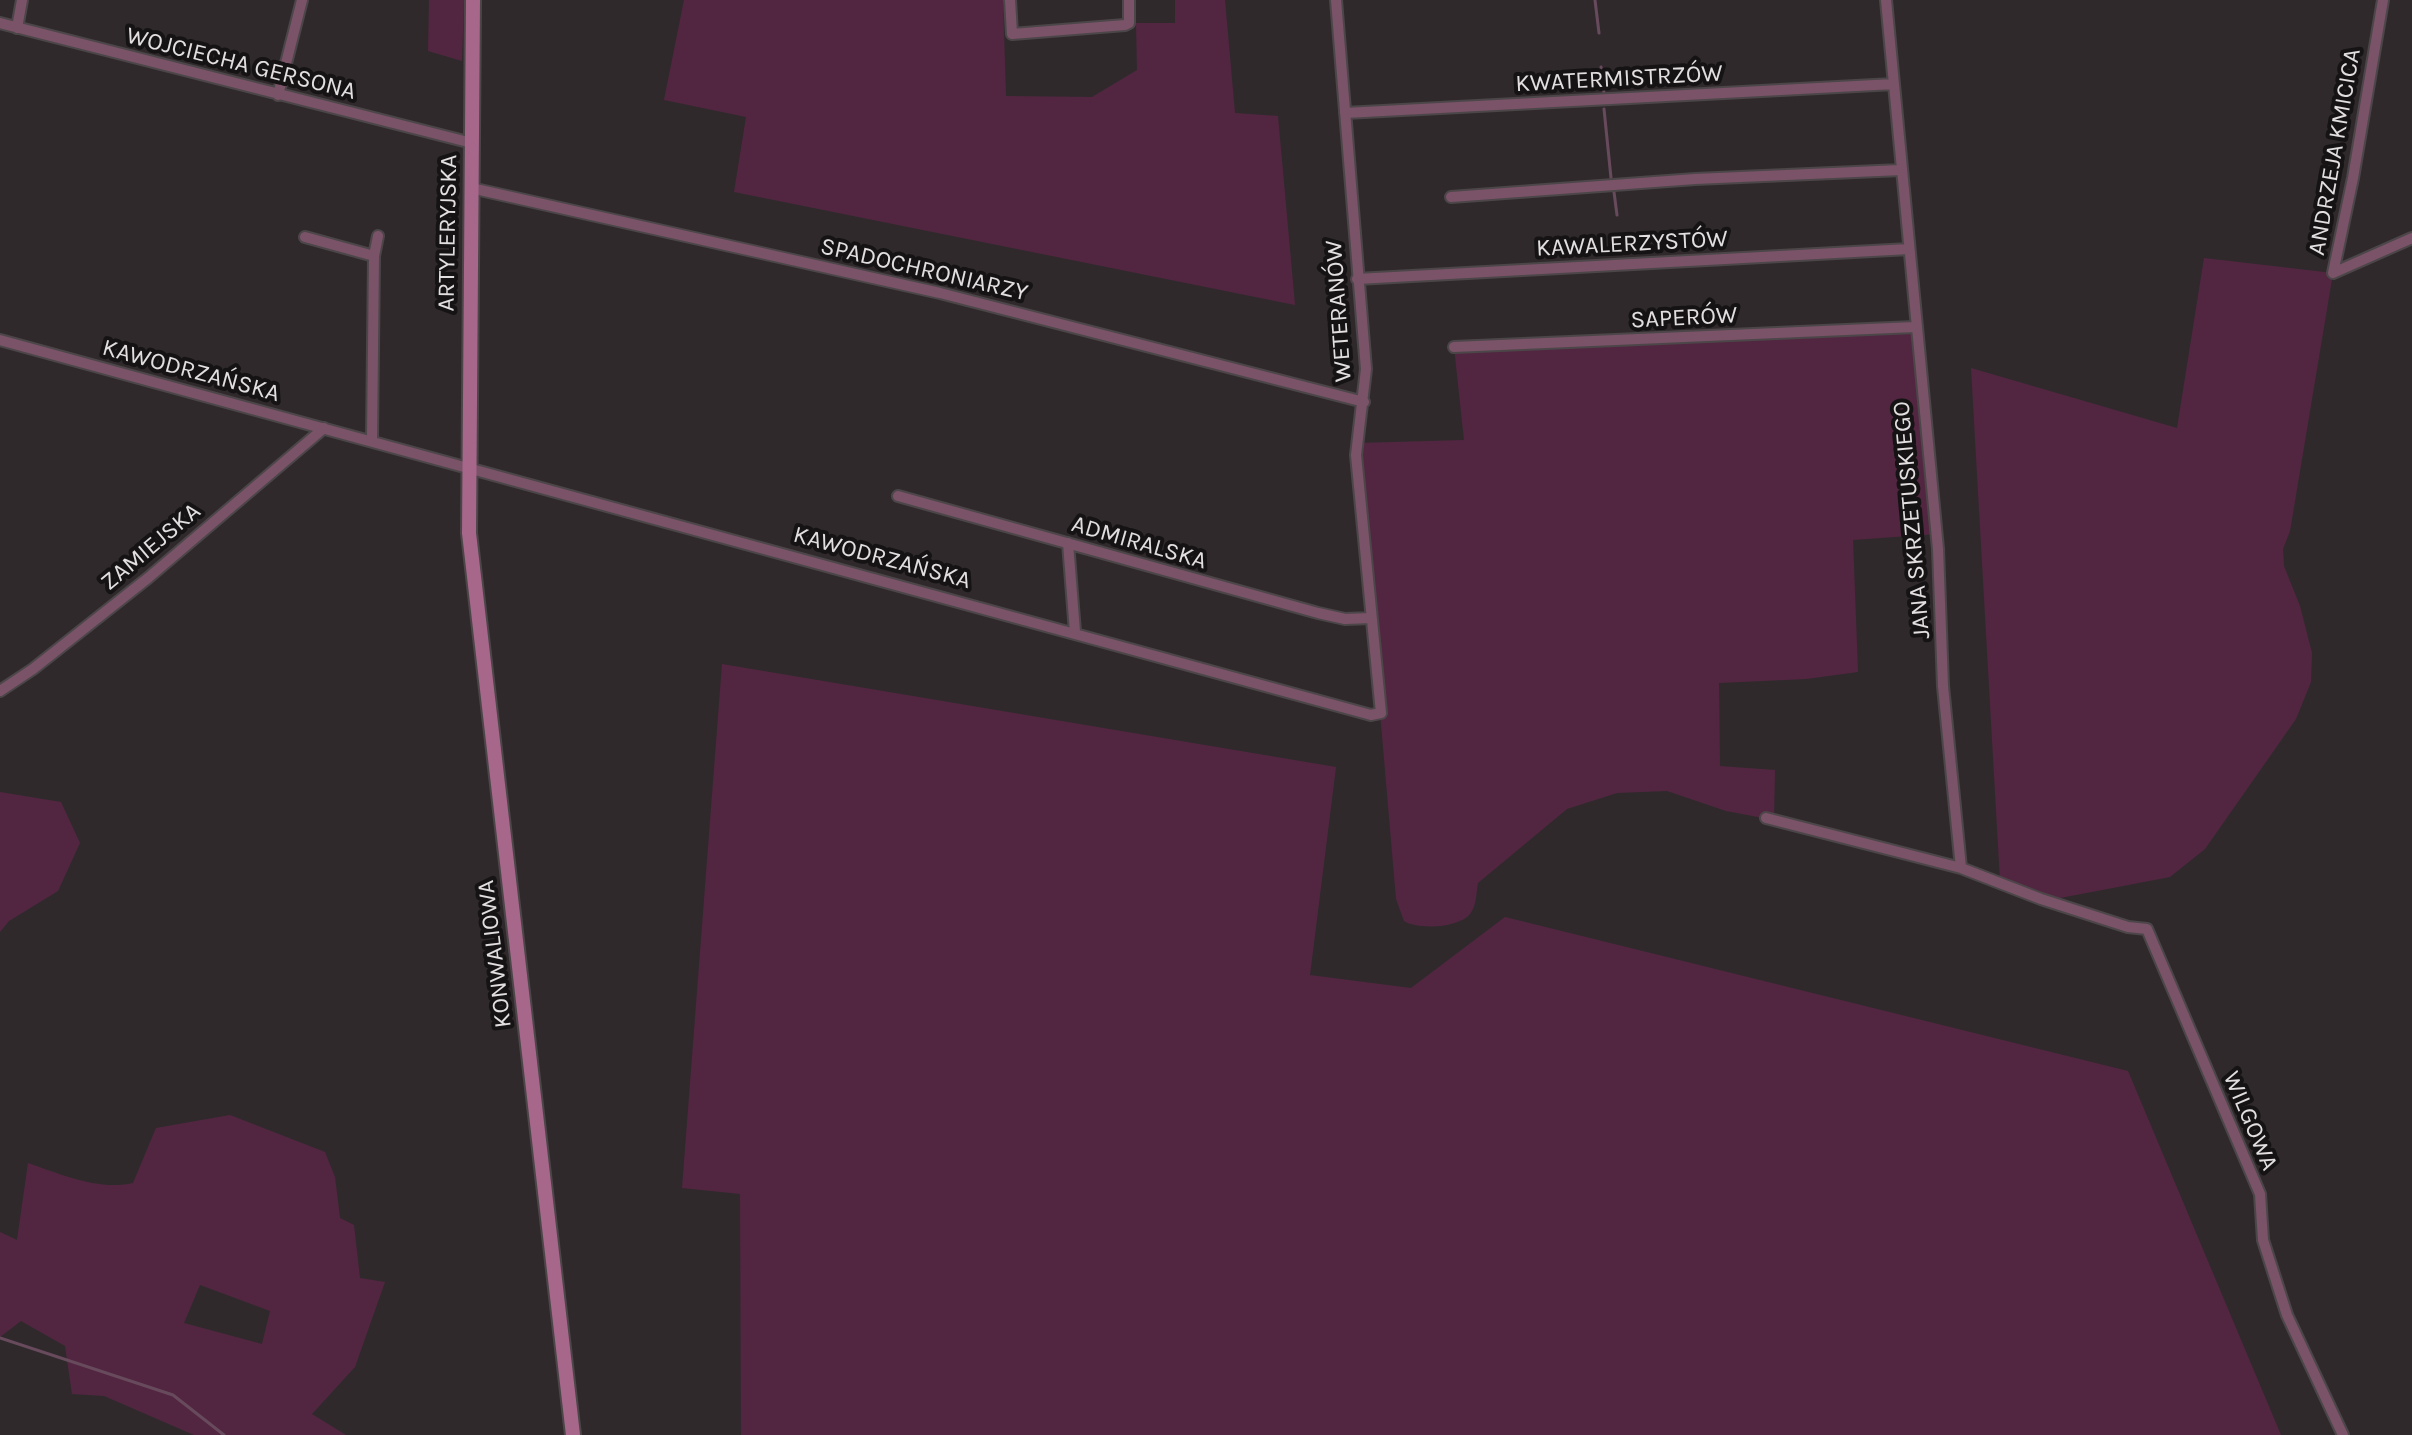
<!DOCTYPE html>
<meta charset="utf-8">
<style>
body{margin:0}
canvas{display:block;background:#2f292c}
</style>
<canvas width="2412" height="1435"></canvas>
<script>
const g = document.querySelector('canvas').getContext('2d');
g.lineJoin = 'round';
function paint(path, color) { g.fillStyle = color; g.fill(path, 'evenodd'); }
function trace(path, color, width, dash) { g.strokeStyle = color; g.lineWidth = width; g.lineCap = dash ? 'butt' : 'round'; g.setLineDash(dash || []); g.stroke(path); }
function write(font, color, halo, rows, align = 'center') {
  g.font = font + ' Karla,sans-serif'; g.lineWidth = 8; g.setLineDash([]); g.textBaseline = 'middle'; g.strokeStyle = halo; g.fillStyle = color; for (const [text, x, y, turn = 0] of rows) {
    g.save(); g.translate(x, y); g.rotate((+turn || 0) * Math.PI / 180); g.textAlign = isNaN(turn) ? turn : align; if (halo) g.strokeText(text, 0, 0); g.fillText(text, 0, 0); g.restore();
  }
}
paint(new Path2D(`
 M429 0H464L462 61 428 51Z
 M684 0H1003L1006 96 1092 97 1137 70 1136 23H1175V0H1225L1235 113 1278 116 1295 305 734 192 746 117 664 100Z
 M2204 258 2333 273 2290 531 2283 549 2284 566 2300 606 2312 653 2311 682 2296 719 2205 849 2170 877 2055 899 2000 881 1971 368 2177 428Z
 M1915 327 1936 534 1853 540 1858 672 1806 679 1719 683 1720 766 1775 770 1774 820 1726 811 1667 791 1617 793 1567 809 1478 883C1476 893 1477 905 1470 914 1459 928 1418 930 1404 921L1396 899 1357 443 1464 440 1454 347Z
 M722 664 1336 767 1310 975 1411 988 1505 917 2128 1071 2281 1435H741L740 1194 682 1188Z
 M0 792 61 802 80 843 58 891 9 921 0 932Z
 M230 1115 325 1152 335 1177 340 1218 354 1225 360 1278 385 1282 355 1367 312 1414 346 1435H194L104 1396 72 1394 65 1346 21 1321 0 1337V1232L17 1240 28 1163C60 1174 99 1191 133 1183L156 1128ZM200 1285 270 1311 262 1344 184 1323Z`), '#522640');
trace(new Path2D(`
 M1595 0 1599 33
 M1601 67 1604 93
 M1604 109 1611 178
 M1614 192 1617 215
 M0 1338 173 1395 224 1435`), '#684a5d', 3);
const street = new Path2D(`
 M1010 0 1012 34 1125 25 1129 23V0
 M1886 0 1938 549 1943 686 1961 868
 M0 23 472 143
 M17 28 22 0
 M278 95 302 0
 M1345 113 1894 84
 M471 188 940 293 1364 402
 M1451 197 1695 179 1901 170
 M305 237 374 256 372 440
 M374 256 378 236
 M2333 273 2353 178 2383 0
 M2333 273 2412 238
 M1357 279 1909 249
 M0 340 1371 715 1381 713 1356 455 1366 369 1336 0
 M1454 347 1915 327
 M898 496 1318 613 1345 619 1371 618
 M1068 543 1075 632
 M0 691 33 669 148 578 324 428
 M1766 818 1961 868 2041 899 2128 927 2147 929 2260 1194 2263 1240 2287 1315 2343 1435`);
const secondary = new Path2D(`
 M473 0 469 533 573 1435`);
trace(street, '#4c4649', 14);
trace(secondary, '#4c4649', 18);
trace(street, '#7a5368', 10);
trace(secondary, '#a6678a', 14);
write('24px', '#e3dfe1', '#151314', [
 ["WOJCIECHA GERSONA",241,64,14],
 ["KWATERMISTRZÓW",1619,79,-3],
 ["ANDRZEJA KMICICA",2335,152,-80],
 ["ARTYLERYJSKA",448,233,-89],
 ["KAWALERZYSTÓW",1632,244,-3],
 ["SPADOCHRONIARZY",924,270,13],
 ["WETERANÓW",1339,311,-94],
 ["SAPERÓW",1684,318,-3],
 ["KAWODRZAŃSKA",191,371,15],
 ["JANA SKRZETUSKIEGO",1912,520,-95],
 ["ADMIRALSKA",1139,543,16],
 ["ZAMIEJSKA",151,547,-40],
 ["KAWODRZAŃSKA",882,558,15],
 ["KONWALIOWA",495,954,-97],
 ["WILGOWA",2250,1121,67]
]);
</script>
